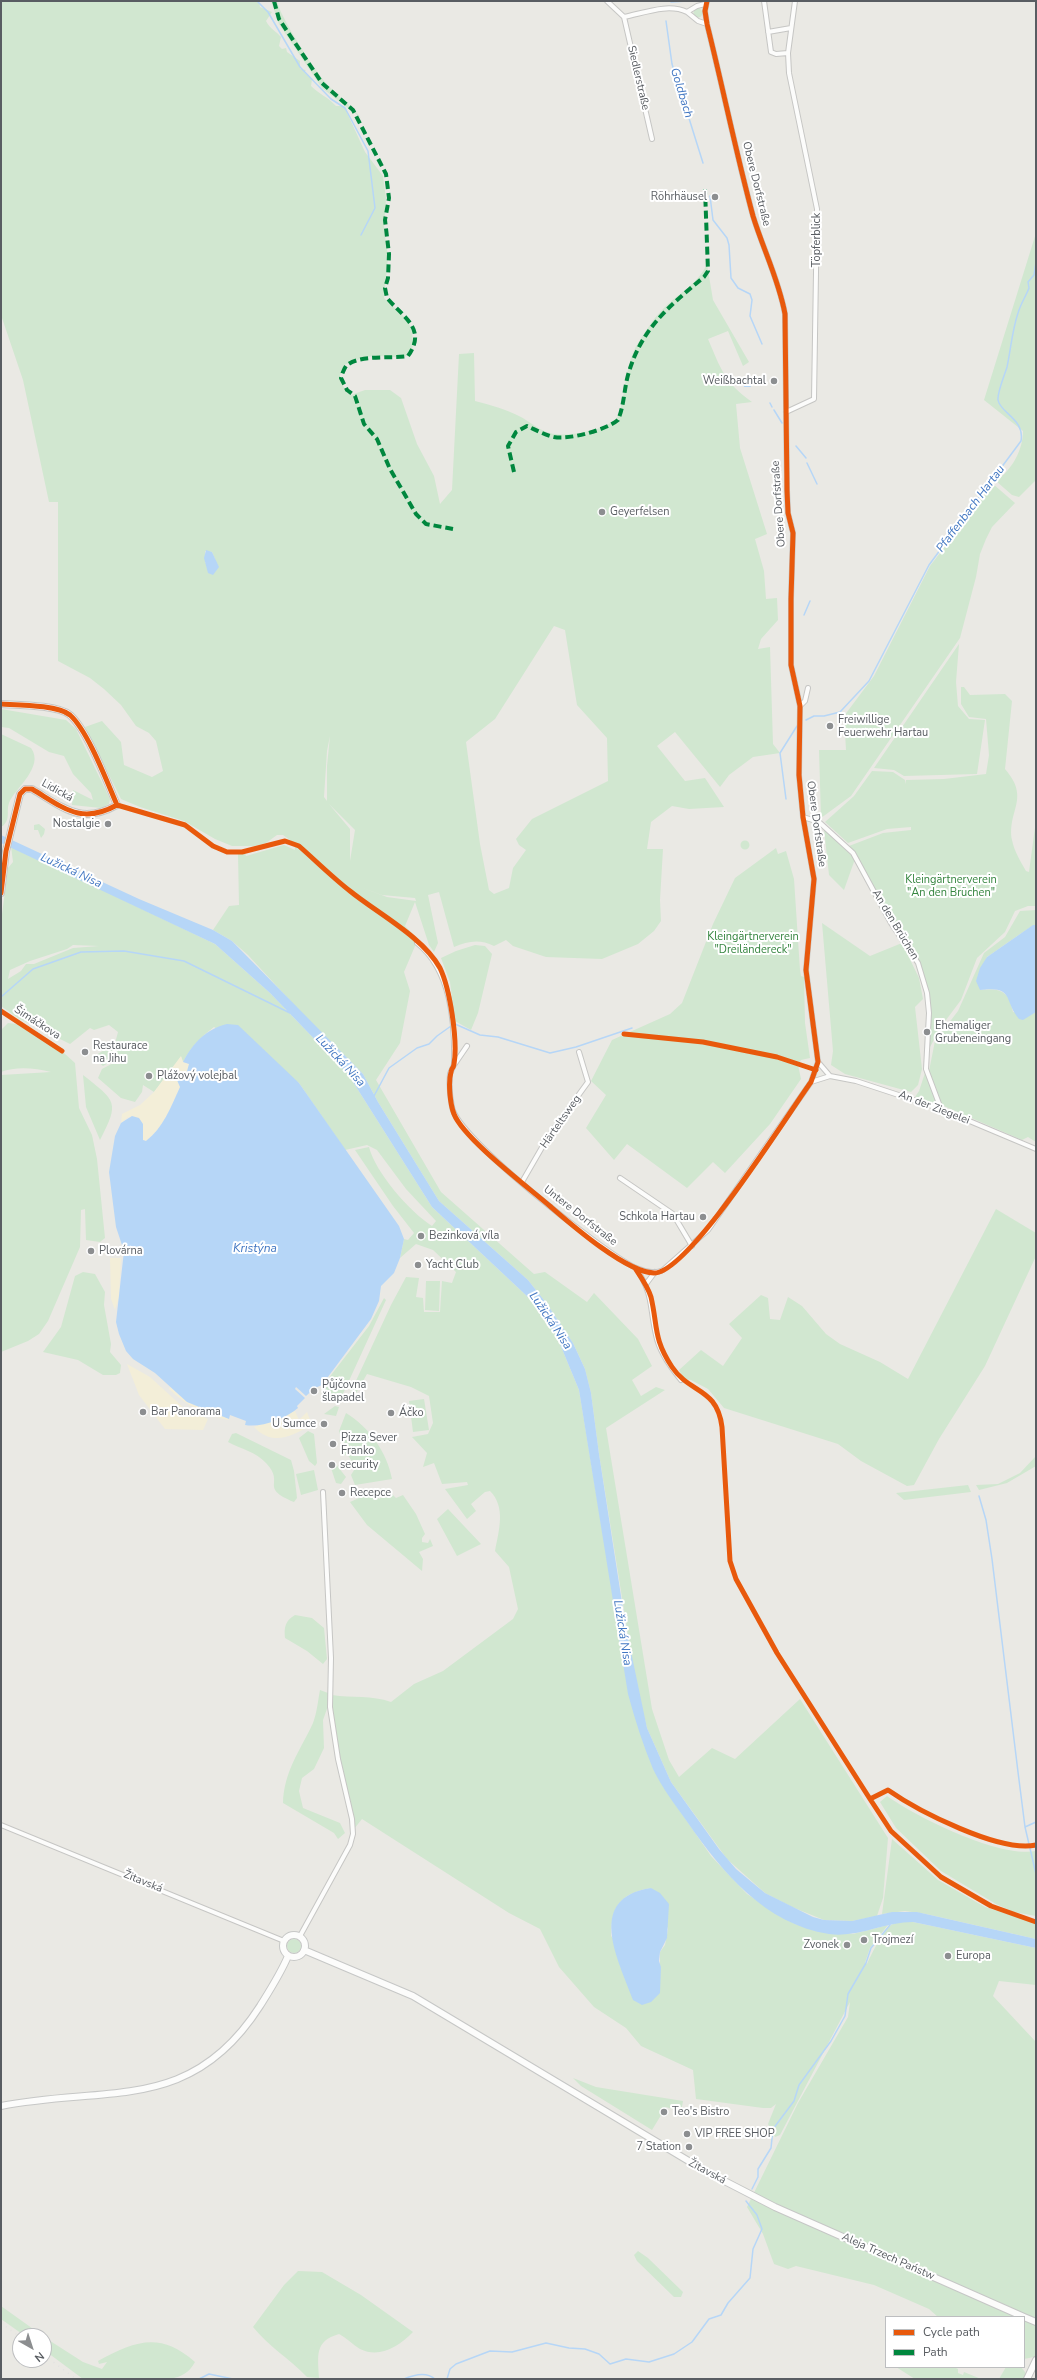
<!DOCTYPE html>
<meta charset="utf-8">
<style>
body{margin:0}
#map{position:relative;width:1037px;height:2380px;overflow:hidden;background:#eae9e4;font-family:"Nunito Sans",sans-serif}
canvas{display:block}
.frame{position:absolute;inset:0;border:2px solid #595d62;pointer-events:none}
.legend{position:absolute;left:885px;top:2316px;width:140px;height:52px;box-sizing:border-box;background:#fff;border:1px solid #bdbec0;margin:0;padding:5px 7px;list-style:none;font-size:12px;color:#595d62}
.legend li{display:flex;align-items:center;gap:8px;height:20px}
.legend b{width:20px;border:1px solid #bdbec0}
.north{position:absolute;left:12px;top:2328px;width:40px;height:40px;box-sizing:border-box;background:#fff;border:1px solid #bdbec0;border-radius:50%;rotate:141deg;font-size:11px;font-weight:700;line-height:16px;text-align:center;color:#595d62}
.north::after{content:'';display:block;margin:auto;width:14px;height:18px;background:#8c8e90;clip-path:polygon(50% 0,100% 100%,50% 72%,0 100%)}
</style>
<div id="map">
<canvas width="1037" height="2380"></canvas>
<div class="frame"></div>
<ul class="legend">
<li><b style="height:5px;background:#e8590c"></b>Cycle path</li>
<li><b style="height:5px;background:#00873e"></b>Path</li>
</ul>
<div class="north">N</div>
</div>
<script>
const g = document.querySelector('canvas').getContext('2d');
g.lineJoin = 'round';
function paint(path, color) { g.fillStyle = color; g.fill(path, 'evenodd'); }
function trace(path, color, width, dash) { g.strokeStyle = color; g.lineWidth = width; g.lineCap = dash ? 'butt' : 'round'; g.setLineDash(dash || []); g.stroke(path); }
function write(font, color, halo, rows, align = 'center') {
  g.font = font + ' "Nunito Sans",sans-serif'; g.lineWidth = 4; g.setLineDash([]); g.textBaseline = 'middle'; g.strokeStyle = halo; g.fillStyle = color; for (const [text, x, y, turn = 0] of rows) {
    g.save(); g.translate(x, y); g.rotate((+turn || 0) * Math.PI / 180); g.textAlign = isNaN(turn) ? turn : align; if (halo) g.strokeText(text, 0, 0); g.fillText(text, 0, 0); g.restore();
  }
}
paint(new Path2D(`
 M1 1H259L260 7 272 12 266 21C270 29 276 31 281 37L279 46 282 49 286 48 287 52 300 61V69L306 70 304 72 312 79 311 86C319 94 328 97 336 106H344L365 152 383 176 386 198 384 229 388 257 384 298C406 319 416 321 412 354 401 360 389 356 377 356 366 356 354 361 344 365L339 378 347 393 351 395 365 390H390L401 398 417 444 434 476 440 504 452 490 459 354 474 353 475 401C490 405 506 409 521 417 530 422 539 430 550 433 565 438 613 430 619 414 626 391 625 364 638 343 646 331 654 317 665 307 680 292 698 284 707 264L713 300 749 362 743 366 728 331 708 339C721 369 724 382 752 402L736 404 740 448 767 534 755 539 764 571 766 599 777 598 778 620 761 639 758 649 770 647 773 744 780 753 753 757 729 775 720 787 675 732 657 746 685 781 705 778 724 807 689 809 672 806 651 822 647 849H663L660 900 661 921 654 931 638 944 602 959 546 957 513 946 506 940 494 946C480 939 468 941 454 947L439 892 428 895 438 943 434 952 429 945 415 902 405 926 418 939 404 972 410 991 400 1043 376 1080 441 1192 534 1274 545 1272 587 1302 594 1293 638 1339 652 1366 632 1380 641 1396 656 1387 665 1390 606 1428 652 1709 669 1760 679 1777 712 1748 735 1759 800 1699 888 1838 883 1898 877 1916 852 1921 824 1920 792 1907 765 1893 727 1859 671 1782 647 1728 636 1685 599 1454 591 1393 585 1369 573 1343 547 1304 528 1280 439 1201 378 1102 363 1074 295 1006 248 955 232 941 213 930 229 906 239 905 238 854 245 853 246 856 284 845 295 850 294 843 283 835H277L266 843 255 846H232L215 839 184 821 140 807 121 799 85 727 102 721 121 742 124 765 152 777 163 771 156 741 149 733 136 726 121 705 104 689 90 678 58 661V502H49L23 380 1 315ZM205 551 212 552 215 559 205 563ZM554 626 565 630 577 705 607 738 608 781 532 819 516 839 519 845 526 850 513 868 509 888 494 894 489 890 480 844 466 742 495 719ZM330 736 327 766V801L324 797 327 751ZM329 804 355 830 350 861V829ZM360 887 382 895 415 898 416 901 387 897Z
 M271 1H277C279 15 315 71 326 83 337 95 350 104 361 118L322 88 279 24Z
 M693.5 13a4.5 4.5 0 1 1 9 0a4.5 4.5 0 1 1-9 0Z
 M1036 233V480L1019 497 1012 495 996 481C1012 470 1023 450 1023 431L984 400Z
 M993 484 1015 503 992 527 986 539 980 554 976 577 960 638 851 796 821 818 819 750H846L844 716 874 676 930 566Z
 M959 644 956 682 958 706 969 719 985 720 977 774 904 776 894 770 874 768Z
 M961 687H964L970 695 1005 694 1012 701 1005 769C1031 799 1007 810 1012 840 1014 851 1021 862 1026 871L1029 872 1036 820V906H1028L1015 911 1005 932 977 958 961 1000 940 1028 928 1051 930 1014 919 962 892 922 849 846 883 833 911 830V827L887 829 848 843 825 822 854 796 872 771 893 772 905 780 906 784V780L944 779 986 774 989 755 986 719 969 717 961 704Z
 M1 709 66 720 76 729 110 799 109 804 101 808 72 805 73 790 93 800 91 793 73 774 64 756 49 752 9 728 1 727Z
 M1 734 31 748C45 767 14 789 9 803 6 812 11 818 3 826H1Z
 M39 824 45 829 44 834 41 838 38 830H34V825Z
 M824 829 855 859 844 890 829 875Z
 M740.5 845a4.5 4.5 0 1 1 9 0a4.5 4.5 0 1 1-9 0Z
 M11 846 215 944 270 993 348 1074 432 1207 530 1299 555 1332 579 1390 608 1565 654 1770 671 1798 711 1856 747 1894 795 1924 853 1934 888 1925 870 1948 865 1963 867 1964C871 1955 884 1928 893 1924 899 1921 906 1922 913 1922L1036 1948V1985L999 1981 993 1996 1036 2042V2355L1034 2357 1024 2359V2317H938L929 2309 874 2285 796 2266 788 2269 774 2264 763 2234 747 2207 798 2103 848 2017 850 2002 780 2135 775 2137 768 2124 776 2104 771 2108H763L696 2099 693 2070 641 2046 626 2028 594 2007 559 1967 540 1929 509 1913 362 1819 354 1829C345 1786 330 1739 332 1695 352 1698 372 1695 391 1702L414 1684 443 1671 513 1619 518 1609 509 1567 495 1551C499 1530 506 1507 490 1491L485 1492 471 1504 476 1511 467 1519 445 1489 468 1485 467 1482 442 1484 434 1463 423 1467 427 1453 412 1437 428 1434 433 1423 429 1396 411 1387 367 1374 355 1395 348 1398 391 1305 406 1277 419 1278 416 1297 423 1298 424 1312H440L442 1281 452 1283 456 1272 433 1250 416 1244 400 1258 404 1239 408 1240 414 1233 393 1206 355 1150 369 1147C375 1172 410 1212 432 1226L436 1221 406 1189 377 1150 367 1145 345 1150 299 1083 214 1027C201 1037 191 1047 183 1062L181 1057 154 1092 143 1085 142 1092 135 1102 121 1098 98 1078 102 1069 119 1060 114 1047 118 1032 109 1025 94 1030 90 1028 70 1044 18 1018 1 1006V922L8 868 13 862ZM73 945 99 946 73 948 34 964H26L21 971 8 979 10 970 30 961 67 949ZM651 1888 668 1929 665 1945 660 1952V1987L611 1936C611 1906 621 1893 651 1888Z
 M776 848 778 854 786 851 794 879 800 970 801 976 804 977 805 1023 810 1058 801 1060 798 1065 801 1079 770 1124 725 1173 713 1162 687 1188 627 1144 614 1160 586 1128 606 1095 591 1081 612 1040 670 1014 682 1003 713 924 735 878Z
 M1036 910V925C1031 925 995 952 987 957L980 990C1001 988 1009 991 1013 1012L1030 1015 1036 1012V1142L1028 1137 1022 1140 946 1107 941 1104 929 1071 935 1041 958 1011 984 953 1005 937 1020 911Z
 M822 923 870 956 902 943 919 978 923 999 915 1007 922 1069 918 1085 911 1092 845 1074 831 1065 833 1051Z
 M475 945 485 946 492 954 478 1013 471 1030 455 1021 450 982 441 958 456 951Z
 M8 1023 17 1024 64 1053 75 1063 79 1108 92 1135 97 1159 105 1238 100 1242 86 1240 85 1209 81 1210 80 1247 48 1321 39 1334 28 1341 1 1352V1075L51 1072C35 1068 16 1066 1 1072V1030Z
 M112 1045 114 1060 103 1066 93 1057Z
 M925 1073 937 1104 915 1097 919 1091Z
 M83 1075C116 1101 120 1102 100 1140L86 1107Z
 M996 1209 1036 1233V1256L985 1366 939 1439 914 1485 907 1486 861 1461 838 1444 724 1408 708 1389 691 1380 684 1379 679 1370 701 1350 723 1366 742 1338 729 1324 761 1295 768 1298 770 1319 780 1320 788 1297 802 1306 826 1334 840 1344 880 1362 908 1379Z
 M83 1272 95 1274 105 1292 104 1305 111 1344 110 1352 121 1365 120 1373 116 1375H103L78 1360 43 1352 61 1327 75 1276Z
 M426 1281H440L439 1311 425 1310Z
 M384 1298 386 1300 342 1396 330 1400 321 1388 369 1326Z
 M424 1399 429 1430 413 1432 409 1401Z
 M335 1406 339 1407 336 1416 324 1414Z
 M346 1413C369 1427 387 1452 392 1479L355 1485 351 1475 356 1467 347 1454 343 1456 341 1453 343 1444 339 1431Z
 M308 1431 314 1434 317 1463 315 1466 309 1461 299 1438Z
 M236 1433 291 1460 294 1471 297 1498 294 1502C258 1487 286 1484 266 1463 256 1452 241 1449 228 1442L232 1434Z
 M1036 1456V1466L1007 1483 979 1490 976 1485 998 1484 1020 1473Z
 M335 1463 346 1477 341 1484 336 1483 331 1468Z
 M314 1470 318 1490 301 1495 296 1474Z
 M968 1485 971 1492 904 1500 896 1493Z
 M375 1491 379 1499 390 1492 396 1498 403 1495 416 1514 425 1534 422 1538V1542L428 1543 430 1539 433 1546 419 1552 423 1559 422 1571 367 1525 350 1502Z
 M448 1509 481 1544 457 1556 437 1519Z
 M295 1615 312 1618 324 1628 327 1659 323 1664 307 1651 285 1638C284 1627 285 1621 295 1615Z
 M320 1690 328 1693V1706L323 1720 324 1748 314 1769 302 1778 299 1791 303 1808 340 1823 345 1833 338 1839 334 1833 283 1803C284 1771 300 1751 313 1723 317 1713 318 1700 320 1690Z
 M887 1796C918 1818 999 1858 1036 1851V1916L1014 1912 996 1904 941 1871 896 1828 880 1802Z
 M892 1839 938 1880 985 1907 1036 1923V1939L926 1914 905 1911 882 1914Z
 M287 1946a7 7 0 1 1 14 0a7 7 0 1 1-14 0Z
 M573 2078 596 2087 683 2101 681 2112 666 2107 652 2130 581 2086Z
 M638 2251 648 2258 683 2292 681 2297H674L637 2261 634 2255Z
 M298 2271 322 2272 361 2295 413 2332C399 2346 380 2359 360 2349 353 2345 347 2338 339 2334 314 2341 318 2356 319 2378L307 2377C290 2359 268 2346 253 2327L284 2285Z
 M1 2306 43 2336H25L1 2319Z
 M44 2337 83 2362 102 2369 107 2362 99 2364 98 2361C135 2341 160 2331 195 2362 189 2373 182 2376 171 2379H83L44 2350Z
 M896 2367H954L958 2369V2373L963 2375 964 2372 981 2379H915Z
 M1006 2367H1021L1025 2372V2379H999Z`), '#d1e7d0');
paint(new Path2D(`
 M181 1056 183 1062 189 1064 186 1075 177 1080 180 1087C171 1107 163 1128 146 1141L143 1140V1124L128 1117 121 1123 122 1114 140 1105 154 1092Z
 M110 1258H121L119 1297 115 1310 111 1299Z
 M127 1364 150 1377 185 1409 208 1419 203 1430 165 1429 139 1395Z
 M170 1387 187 1402 229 1419 228 1420C204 1414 187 1406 169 1389Z
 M295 1411 299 1420 307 1412 312 1425C291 1436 273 1447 254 1427Z`), '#f3eed8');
paint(new Path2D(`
 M750 377 749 380 751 387H744L743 382Z
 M206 550 212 552 219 567 213 575 208 573 204 558Z
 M1 835 139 899 213 930 232 941 363 1074 378 1102 439 1201 528 1280 547 1304 573 1343 585 1369 591 1393 599 1454 626 1628 647 1728 671 1782 719 1849 736 1869 765 1893 813 1917 824 1920 852 1921 892 1912H917L1036 1939V1948L913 1922C884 1922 858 1938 829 1934 765 1924 723 1873 688 1823 676 1806 662 1788 653 1769 643 1745 635 1720 628 1694L579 1390 555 1332 530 1299 432 1207 348 1074 270 993 215 944 1 843Z
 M1033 925H1036V1012L1023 1020 1019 1019C1003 1000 1015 986 980 990L976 981 980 968 987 957Z
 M227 1024 238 1025 299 1083 399 1226 404 1239 400 1258 394 1273 381 1286 379 1301 371 1319 322 1385 315 1388 306 1396 296 1387 295 1389 305 1398 297 1406 298 1408C285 1419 261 1428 245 1425L246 1421 230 1415 229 1419 187 1402 155 1373 133 1359 126 1351 119 1334 116 1322 124 1251 116 1227 109 1172 115 1136 121 1123 132 1116 139 1118 143 1124V1140L146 1141C163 1128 171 1107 180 1087L177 1080 186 1075 189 1064 183 1062C193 1043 206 1029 227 1024Z
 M651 1888 660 1893 669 1904 667 1938 660 1952 659 1961 661 1967 660 1993 651 2002 642 2005 633 2000C618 1959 585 1898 651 1888Z`), '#b6d6f7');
trace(new Path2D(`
 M257 1 268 12 300 67 331 99 345 108 368 151 375 208 361 235
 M671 2 687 1
 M666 21 672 64 703 163
 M710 196 713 220 727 238 729 245 731 278 738 288 750 294 752 300 750 316 762 344
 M770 403 772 407
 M774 410 782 423
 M796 446 806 458
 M807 463 817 484
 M804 615 810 601
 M806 720 814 716H824L840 712 869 681 929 565 1021 441C1025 419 1000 413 998 400 997 393 1005 374 1007 367 1011 348 1012 331 1018 313 1021 303 1026 296 1029 288L1028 282 1034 275 1036 262
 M786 799 780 753 797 726
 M1 997 33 969 81 952 124 951 184 961 290 1013
 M455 1024 480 1035 498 1037 550 1053 576 1047 632 1028
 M374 1096 389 1068 417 1048 429 1044 437 1036 451 1026
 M979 1496 986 1520 992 1559 1018 1772 1025 1827 1036 1874
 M1025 1827 1036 1822
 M752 2189 758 2177V2169L771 2148 773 2129 794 2101 799 2085 831 2041 845 2016 848 1994 866 1963 871 1948 890 1925
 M199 2379 209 2374 233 2379
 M404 2379C413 2375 426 2371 435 2379
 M447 2379 450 2369 456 2364 490 2351 512 2352 546 2343 569 2348 585 2349 599 2354 610 2364 626 2359 649 2362 674 2354 692 2342 709 2319 721 2315 728 2303 750 2278 753 2249 762 2229 757 2215 746 2201`), '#b6d6f7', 1.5);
const street = new Path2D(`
 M607 1 624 17
 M764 1 771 52 776 54 788 53
 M705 4 697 6 687 12 698 21 707 24
 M624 17 652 139
 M624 17C644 13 668 3 687 12
 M768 32 791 28
 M786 412 814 399 817 209 789 73 788 53 795 1
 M800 706 805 701 808 688
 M803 817 819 822 853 853 891 923 918 963 927 993 929 1013 926 1069 941 1109
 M417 943C451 970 455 1022 454 1063 454 1067 451 1070 450 1074 449 1084 450 1097 452 1107 457 1138 602 1251 634 1267 643 1271 654 1275 663 1270L708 1230 811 1082 818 1062 806 970 814 879 803 817 799 775 800 706 791 665V599L793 533 788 513 787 490 785 314C779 280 763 249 753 216 736 153 723 88 707 24L705 11 707 1
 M818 1062 830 1076
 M454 1065 467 1046
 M811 1082 830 1076 856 1081 941 1109 1036 1149
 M620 1178 673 1214 692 1246
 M522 1182 548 1137 588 1082 579 1052
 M636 1268C654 1296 649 1305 656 1335 659 1351 671 1368 681 1380
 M646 1284 655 1272
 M1 1825 284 1941
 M300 1936 350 1845 353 1834 352 1819 338 1759 330 1707 331 1658 323 1492`);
const secondary = new Path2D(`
 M1 704C18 705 58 705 70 715 88 731 107 782 117 805 81 825 64 808 32 789H25L20 794 6 851 1 893
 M283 1946a11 11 0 1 1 22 0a11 11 0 1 1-22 0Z
 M304 1950 413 1996 707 2172 775 2207 1024 2317
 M1 2106C108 2085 191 2114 260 2006 270 1990 281 1973 288 1956
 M1024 2317 1036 2322
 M1027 2379 1036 2360`);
trace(street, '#c6c6c4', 6);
trace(secondary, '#c6c7c6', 8);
trace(street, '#fcfcfb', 4);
trace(secondary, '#fcfcfb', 6);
trace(new Path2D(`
 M1 2323 20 2337
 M44 2355 76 2379`), '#e2e2e1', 1.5, [1, 5]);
trace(new Path2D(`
 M274 1 279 19 322 83 353 110 386 174 389 198 385 220 389 254 388 278 385 288 387 298C404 318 427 329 408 356 392 359 359 354 346 366 344 369 342 374 341 378L347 390 355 396 364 424 377 439 390 469 416 514 426 524 453 529
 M514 472 508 446 516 432 527 426C536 430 545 435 554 437 569 440 606 430 618 420 624 406 624 390 628 375 641 329 668 307 704 277L708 271 705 189`), '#00873e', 4, [8, 4]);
trace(new Path2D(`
 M1 704C18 705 58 705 70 715 88 731 107 782 117 805L185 825 213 846 227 852H242L285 841 299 846C316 861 332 877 350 891 377 913 423 937 440 968 450 989 458 1041 454 1064 453 1070 452 1066 451 1072 448 1082 450 1104 454 1114 464 1139 528 1187 551 1207 573 1226 626 1272 654 1273 689 1273 787 1115 811 1082L818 1062 806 970 814 879 803 817 799 775 800 706 791 665V599L793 533 788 513 787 490 785 314C779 280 763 249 753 216 736 153 723 88 707 24L705 11 707 1
 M1 893 6 851 20 794 25 789H32C64 808 81 825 117 805
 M1 1011 62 1051
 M624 1034 703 1042 777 1057 816 1070
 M635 1268C641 1277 648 1287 651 1297 658 1327 653 1338 672 1367 690 1394 717 1387 722 1427L730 1561 736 1579 777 1653 870 1799 891 1831 941 1877 991 1906 1036 1922
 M870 1799 888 1790C918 1811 1000 1853 1036 1845`), '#e8590c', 5);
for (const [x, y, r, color] of [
 [715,197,4,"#8c8e90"],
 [774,381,4,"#8c8e90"],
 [602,512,4,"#8c8e90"],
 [830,726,4,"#8c8e90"],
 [108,824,4,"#8c8e90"],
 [927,1032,4,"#8c8e90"],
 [85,1052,4,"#8c8e90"],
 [149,1076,4,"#8c8e90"],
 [703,1217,4,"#8c8e90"],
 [421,1236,4,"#8c8e90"],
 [91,1251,4,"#8c8e90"],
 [418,1265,4,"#8c8e90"],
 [314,1391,4,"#8c8e90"],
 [143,1412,4,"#8c8e90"],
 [391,1413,4,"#8c8e90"],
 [324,1424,4,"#8c8e90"],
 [333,1444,4,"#8c8e90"],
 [332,1465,4,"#8c8e90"],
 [342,1493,4,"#8c8e90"],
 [864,1940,4,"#8c8e90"],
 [847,1945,4,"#8c8e90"],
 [948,1956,4,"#8c8e90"],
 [664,2112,4,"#8c8e90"],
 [687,2134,4,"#8c8e90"],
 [689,2147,4,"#8c8e90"]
]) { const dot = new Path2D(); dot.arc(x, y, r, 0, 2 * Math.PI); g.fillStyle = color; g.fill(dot); trace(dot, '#fff', 1.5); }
write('11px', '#595d62', '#fff', [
 ["Siedlerstraße",638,78,77],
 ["Obere Dorfstraße",756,184,76],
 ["Töpferblick",817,240,-90],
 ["Obere Dorfstraße",779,504,-94],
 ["Lidická",57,791,29],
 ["Obere Dorfstraße",816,824,82],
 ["An den Brüchen",895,925,59],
 ["Šimáčkova",37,1023,33],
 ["An der Ziegelei",934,1108,21],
 ["Härteltsweg",561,1122,-55],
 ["Untere Dorfstraße",580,1216,38],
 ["Žitavská",143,1882,22],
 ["Žitavská",707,2172,28],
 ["Aleja Trzech Państw",888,2257,24]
]);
write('11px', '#595d62', '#fff', [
 ["Röhrhäusel",707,197,"right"],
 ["Weißbachtal",766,381,"right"],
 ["Geyerfelsen",610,512],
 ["Freiwillige",838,720],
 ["Feuerwehr Hartau",838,733],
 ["Nostalgie",100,824,"right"],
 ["Ehemaliger",935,1026],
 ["Grubeneingang",935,1039],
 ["Restaurace",93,1046],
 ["na Jihu",93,1059],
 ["Plážový volejbal",157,1076],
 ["Schkola Hartau",695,1217,"right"],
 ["Bezinková víla",429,1236],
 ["Plovárna",99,1251],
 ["Yacht Club",426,1265],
 ["Půjčovna",322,1385],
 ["šlapadel",322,1398],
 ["Bar Panorama",151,1412],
 ["Áčko",399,1413],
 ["U Sumce",316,1424,"right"],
 ["Pizza Sever",341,1438],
 ["Franko",341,1451],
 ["security",340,1465],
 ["Recepce",350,1493],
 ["Trojmezí",872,1940],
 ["Zvonek",839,1945,"right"],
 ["Europa",956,1956],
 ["Teo's Bistro",672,2112],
 ["VIP FREE SHOP",695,2134],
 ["7 Station",681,2147,"right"]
], 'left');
write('11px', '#35853f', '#fff', [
 ["Kleingärtnerverein",951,880],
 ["\"An den Brüchen\"",951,893],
 ["Kleingärtnerverein",753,937],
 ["\"Dreiländereck\"",753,950]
]);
write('italic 12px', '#4277c2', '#fff', [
 ["Goldbach",681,93,73],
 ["Pfaffenbach Hartau",971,509,-53],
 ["Lužická Nisa",71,871,25],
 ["Lužická Nisa",340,1061,47],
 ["Kristýna",255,1249],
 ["Lužická Nisa",550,1321,56],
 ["Lužická Nisa",622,1633,81]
]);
</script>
